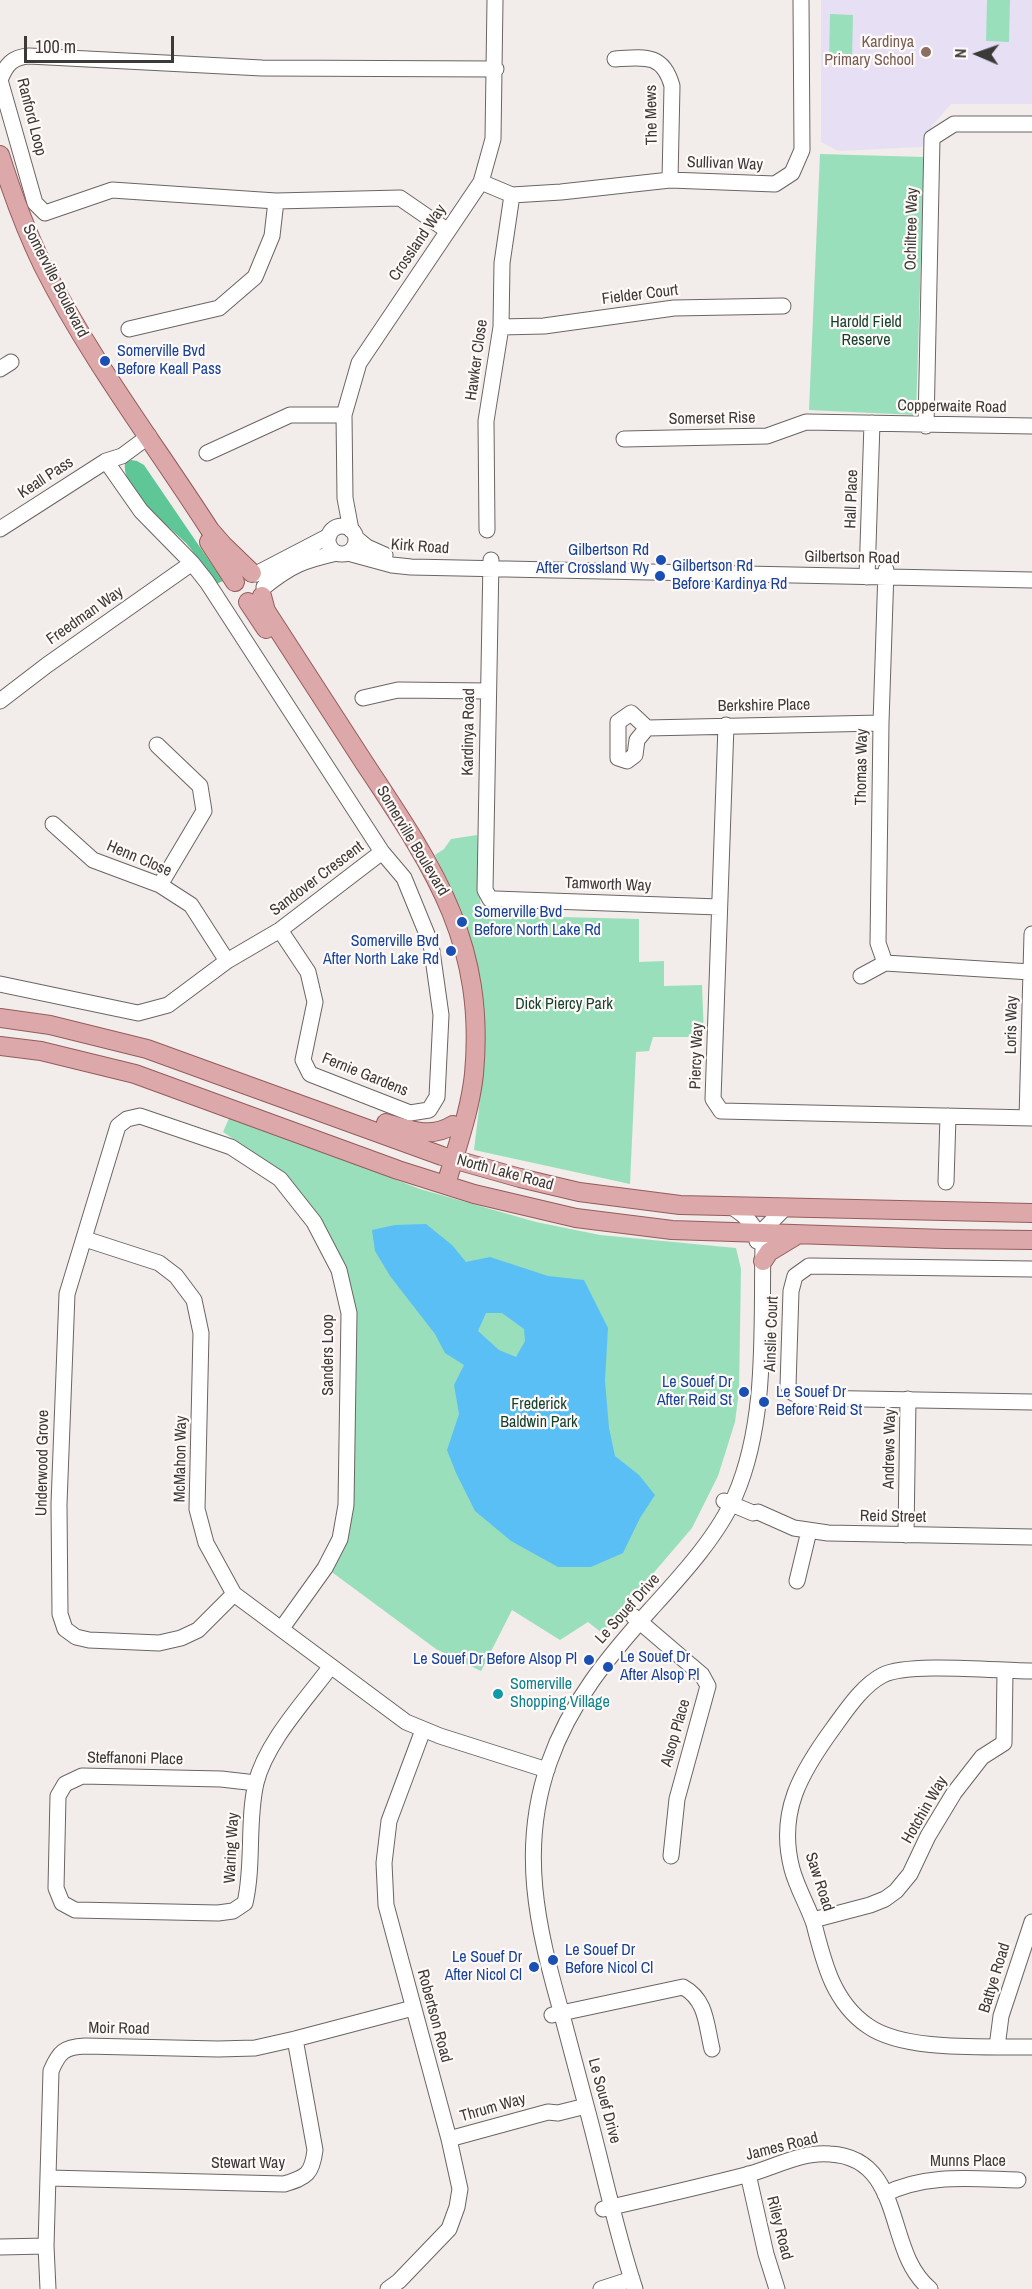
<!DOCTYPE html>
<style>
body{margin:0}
#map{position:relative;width:1032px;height:2289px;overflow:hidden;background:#f2ecea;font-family:"Archivo Narrow",sans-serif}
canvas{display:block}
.north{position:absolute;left:948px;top:24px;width:60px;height:60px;-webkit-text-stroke:4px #fffaf8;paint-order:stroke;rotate:272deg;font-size:16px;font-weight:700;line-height:24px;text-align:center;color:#3c3a38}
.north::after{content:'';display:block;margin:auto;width:21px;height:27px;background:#3c3a38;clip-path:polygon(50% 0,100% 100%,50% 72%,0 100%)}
.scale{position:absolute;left:24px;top:36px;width:150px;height:27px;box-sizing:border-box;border:3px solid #3c3a38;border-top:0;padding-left:8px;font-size:18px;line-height:21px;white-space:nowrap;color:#3c3a38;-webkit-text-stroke:4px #fffaf8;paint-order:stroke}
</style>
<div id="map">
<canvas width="1032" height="2289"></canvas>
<div class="north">N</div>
<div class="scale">100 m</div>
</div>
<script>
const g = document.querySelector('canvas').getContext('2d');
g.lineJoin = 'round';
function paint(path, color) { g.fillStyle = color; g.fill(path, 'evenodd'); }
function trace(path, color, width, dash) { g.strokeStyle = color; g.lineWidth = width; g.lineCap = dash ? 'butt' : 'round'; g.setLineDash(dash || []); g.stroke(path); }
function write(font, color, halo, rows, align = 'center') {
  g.font = font + ' "Archivo Narrow",sans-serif'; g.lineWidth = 4.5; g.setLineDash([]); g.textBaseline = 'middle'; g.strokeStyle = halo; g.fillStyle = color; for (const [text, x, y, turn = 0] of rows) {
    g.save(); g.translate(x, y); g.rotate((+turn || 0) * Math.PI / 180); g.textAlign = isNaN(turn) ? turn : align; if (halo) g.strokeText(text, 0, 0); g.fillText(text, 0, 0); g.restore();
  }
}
paint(new Path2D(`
 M821 0H1032V104H951L932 126 922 147 838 151 821 142Z`), '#e7e0f5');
paint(new Path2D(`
 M987 0H1010L1009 42 986 41Z
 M830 14 853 15 852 59H829Z
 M820 154 924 157 916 415 809 410Z
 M477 835 481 915 639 919V962L664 961V986L702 985 704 1037H653L649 1051 636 1052 630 1184 474 1150 481 1091 470 940 461 909 435 855 444 849 451 839Z
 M230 1116 420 1189 536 1222 600 1235 736 1248 741 1269 739 1391 735 1422 718 1476 692 1528 602 1633 588 1622 560 1640 512 1610 481 1671 436 1649 329 1570 347 1534 354 1313 295 1186 261 1157 223 1132Z`), '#9adfbb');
paint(new Path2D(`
 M131 460 137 461 144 465 223 581 216 584C206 571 197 555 186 543 168 525 121 491 125 463Z`), '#5fc797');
paint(new Path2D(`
 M426 1224 452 1245 466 1262 490 1257 548 1276 584 1280 608 1328 605 1381 609 1428 615 1456 639 1475 655 1495 640 1518 623 1553 591 1567H558L511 1541 475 1511 456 1473 447 1450 459 1414 454 1385 464 1365 445 1353 435 1334 390 1276 375 1251 372 1230 395 1225ZM486 1313H502L524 1329 525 1341 516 1357 499 1350 478 1331Z`), '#5abff4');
const minor = new Path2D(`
 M615 59C644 57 663 53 672 86L670 180
 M481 182 512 195 561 192 670 180 775 184 792 173 802 150 801 0
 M448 231 400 198 276 201 112 190 45 213 35 203 0 80C6 65 12 57 29 56L262 68 496 69
 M501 327 544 326 674 308 783 306
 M129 329 219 308 255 277 272 236 276 201
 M0 369 11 362
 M926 426 932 138 954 124H1032
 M624 439 767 436 806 422 1032 426
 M207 453 290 415H344
 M328 540a14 14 0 1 1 28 0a14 14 0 1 1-28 0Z
 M0 529 106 461 122 456 149 436
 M351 530 345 498 344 415 359 363 481 182 493 139 495 0
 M487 530 486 421 501 327 502 263 512 195
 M356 538 367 547 385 555
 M348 553 392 565 411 567 1032 580
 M491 560 485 890 490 899H495L719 907
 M256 574 329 536
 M867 577 872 423
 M264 587C292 565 302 561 337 553
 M363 698 398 690 488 691
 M0 701 47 665 192 563
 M726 725 713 1099 721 1111 1032 1118
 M647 728 631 713 618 722V758L627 761 635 755 637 740 647 728 881 723
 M157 745 200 786 204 811 160 885
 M53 824 93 860 160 885 191 905 227 961
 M280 930 308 972 315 1002 303 1060 310 1074 410 1113 429 1110 437 1097 441 1015 431 944 404 878 382 852
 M885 963 878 943 881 723 886 570
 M861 976 885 963 1031 972
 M0 984 138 1013 168 1005 227 961 280 930 382 852 207 582 192 563 141 511 106 461
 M1027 1118 1032 934
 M946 1182 948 1116
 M85 1239 159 1263 176 1276 194 1300 201 1333 197 1509 206 1543 234 1594 406 1722 440 1736 547 1770
 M757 1241 759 1234 786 1207
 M1032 1269 809 1266 795 1276 791 1291 788 1386 793 1393 805 1398 1032 1402
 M724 1501 753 1513 758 1512 794 1528 828 1533 1032 1537
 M906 1535 908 1399
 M797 1581 809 1531
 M234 1594 198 1630 181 1638 159 1643 89 1640 76 1637 65 1629 60 1614 59 1504 67 1294 118 1126 127 1119 140 1116 231 1147 280 1179 314 1222 339 1270 349 1313 346 1505 340 1539 325 1568 282 1628
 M633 1616 702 1675 708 1686 677 1799 671 1856
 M1032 1671C999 1671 909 1662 883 1675 863 1685 847 1709 834 1727 801 1772 777 1812 792 1869 797 1888 808 1906 814 1924 824 1963 833 2002 868 2026 905 2052 986 2046 1032 2047
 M256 1783 221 1779 82 1776 65 1784 58 1796 56 1888 62 1903 75 1910 218 1913 233 1911 245 1903C254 1864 247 1822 256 1783 266 1742 306 1700 331 1666
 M813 1920 870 1905 885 1899 896 1891 910 1874 928 1836 954 1793 982 1757 1004 1743 1005 1671
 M552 2015 683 1987C707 2000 706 2025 712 2049
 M997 2047 1001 2016 1032 1922
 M449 2139 548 2112 558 2113 586 2106
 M748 2174 766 2254 777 2289
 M49 2178 284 2184C307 2177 312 2174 315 2150L295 2039
 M885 2194C926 2173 973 2179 1018 2180
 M603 2209C651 2198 699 2187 746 2175 773 2168 802 2151 830 2154 849 2155 866 2163 877 2179 900 2213 897 2261 930 2289
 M0 2247 46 2246
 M48 2289 46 2246 51 2071C59 2052 64 2047 85 2046L218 2049 255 2048 295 2039 413 2008
 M388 2289 399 2281 449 2229 457 2207 460 2189 449 2139 386 1905 384 1863 389 1821 423 1730
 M601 2289 632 2279
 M635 2289C616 2232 603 2168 587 2109 578 2076 570 2044 561 2011 537 1926 519 1849 549 1763 570 1702 609 1656 651 1609 680 1577 718 1536 735 1496 768 1420 761 1327 763 1246 756 1226 747 1216 730 1206`);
const major = new Path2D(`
 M0 155C12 193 26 231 43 266 90 359 154 443 210 530L223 545 252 573
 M209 542 235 582
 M262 596 266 611C299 662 332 713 365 764 434 868 486 943 474 1074 470 1112 456 1149 446 1185
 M248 602 266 629
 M0 1018 50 1025 147 1049 442 1156 520 1178 579 1192 680 1205 1032 1213
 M0 1046 41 1051 135 1074 398 1170 474 1194 576 1218 672 1230 945 1239 1032 1240
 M386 1123C409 1130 430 1139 453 1125
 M763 1261 769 1252 797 1235`);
trace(minor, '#6b6563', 17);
trace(major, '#945c5c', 20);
trace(minor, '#fff', 15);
trace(major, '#dca8a9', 18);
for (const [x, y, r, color] of [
 [926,52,6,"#8d6e63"],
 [105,361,6,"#1a4fb4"],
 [661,560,6,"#1a4fb4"],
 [660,576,6,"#1a4fb4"],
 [462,922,6,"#1a4fb4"],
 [451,951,6,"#1a4fb4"],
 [744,1392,6,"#1a4fb4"],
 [764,1402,6,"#1a4fb4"],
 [589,1660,6,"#1a4fb4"],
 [608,1667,6,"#1a4fb4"],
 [498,1694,6,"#0f9aa8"],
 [553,1960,6,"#1a4fb4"],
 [534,1967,6,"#1a4fb4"]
]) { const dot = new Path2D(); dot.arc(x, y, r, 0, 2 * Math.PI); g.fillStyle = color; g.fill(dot); trace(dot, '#fffaf8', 2); }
write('16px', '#785e54', '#fffaf8', [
 ["Kardinya",914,43],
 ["Primary School",914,61]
], 'right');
write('16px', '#3c3a38', '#fffaf8', [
 ["The Mews",652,115,-91],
 ["Ranford Loop",31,117,76],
 ["Sullivan Way",725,164,2],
 ["Ochiltree Way",912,229,-89],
 ["Crossland Way",418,243,-56],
 ["Somerville Boulevard",55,281,63],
 ["Fielder Court",640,295,-7],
 ["Hawker Close",477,360,-82],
 ["Copperwaite Road",952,407,1],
 ["Somerset Rise",712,419,-1],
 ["Keall Pass",46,478,-33],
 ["Hall Place",852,499,-88],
 ["Kirk Road",420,547,4],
 ["Gilbertson Road",852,558,1],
 ["Freedman Way",85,616,-35],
 ["Berkshire Place",764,706,-1],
 ["Kardinya Road",469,732,-89],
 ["Thomas Way",862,767,-89],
 ["Somerville Boulevard",412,841,59],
 ["Henn Close",139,859,23],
 ["Sandover Crescent",317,879,-37],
 ["Tamworth Way",608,885,2],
 ["Loris Way",1012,1025,-89],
 ["Piercy Way",697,1056,-88],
 ["Fernie Gardens",365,1075,22],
 ["North Lake Road",505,1173,15],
 ["Ainslie Court",772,1334,-88],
 ["Sanders Loop",329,1355,-90],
 ["Andrews Way",890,1449,-89],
 ["McMahon Way",181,1459,-89],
 ["Underwood Grove",43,1463,-89],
 ["Reid Street",893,1517,1],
 ["Le Souef Drive",628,1609,-48],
 ["Alsop Place",676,1733,-74],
 ["Steffanoni Place",135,1759,1],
 ["Hotchin Way",925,1810,-60],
 ["Waring Way",232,1848,-87],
 ["Saw Road",819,1882,72],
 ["Battye Road",995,1978,-73],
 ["Robertson Road",434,2016,75],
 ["Moir Road",119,2029,1],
 ["Le Souef Drive",604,2101,75],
 ["Thrum Way",493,2108,-16],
 ["James Road",782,2147,-14],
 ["Munns Place",968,2162],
 ["Stewart Way",248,2164],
 ["Riley Road",779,2228,76]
]);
write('16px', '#15422e', '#fffaf8', [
 ["Harold Field",866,323],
 ["Reserve",866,341],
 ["Dick Piercy Park",564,1005],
 ["Frederick",539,1405],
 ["Baldwin Park",539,1423]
]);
write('16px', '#164399', '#fffaf8', [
 ["Somerville Bvd",117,352],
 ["Before Keall Pass",117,370],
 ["Gilbertson Rd",649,551,"right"],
 ["After Crossland Wy",649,569,"right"],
 ["Gilbertson Rd",672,567],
 ["Before Kardinya Rd",672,585],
 ["Somerville Bvd",474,913],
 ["Before North Lake Rd",474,931],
 ["Somerville Bvd",439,942,"right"],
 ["After North Lake Rd",439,960,"right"],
 ["Le Souef Dr",732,1383,"right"],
 ["After Reid St",732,1401,"right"],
 ["Le Souef Dr",776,1393],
 ["Before Reid St",776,1411],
 ["Le Souef Dr",620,1658],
 ["After Alsop Pl",620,1676],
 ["Le Souef Dr Before Alsop Pl",577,1660,"right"],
 ["Le Souef Dr",565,1951],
 ["Before Nicol Cl",565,1969],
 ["Le Souef Dr",522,1958,"right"],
 ["After Nicol Cl",522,1976,"right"]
], 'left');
write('16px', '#0d838f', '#fffaf8', [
 ["Somerville",510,1685],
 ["Shopping Village",510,1703]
], 'left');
</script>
